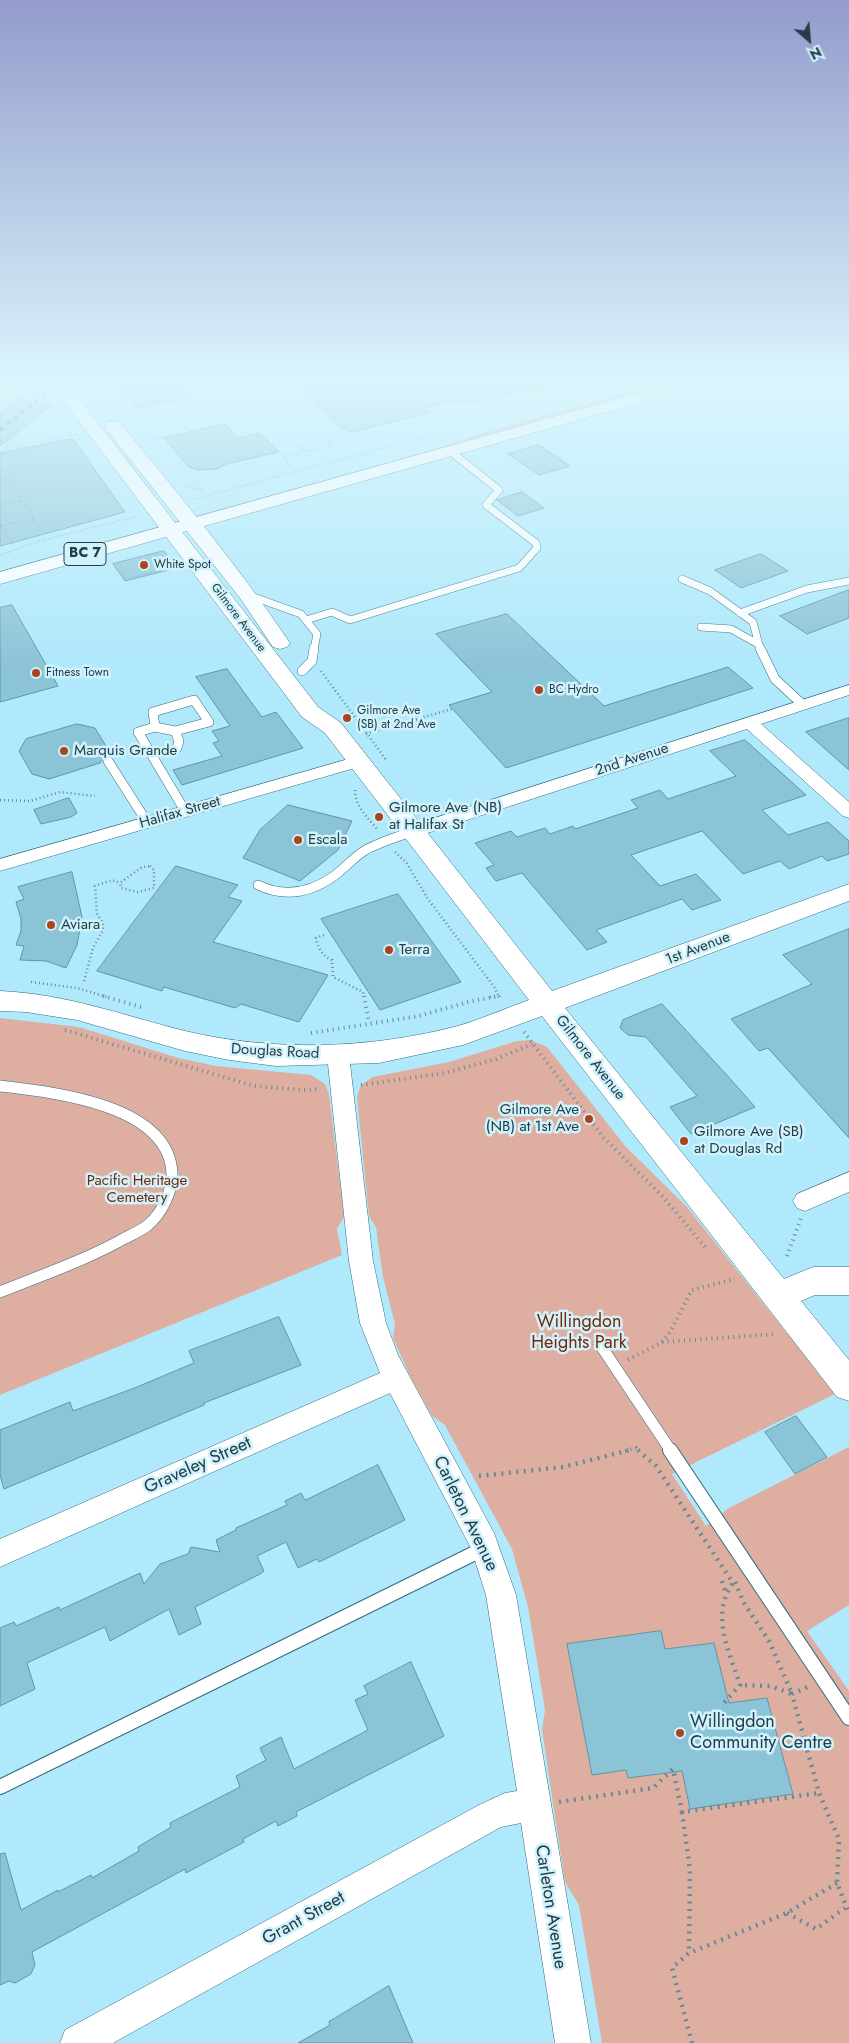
<!DOCTYPE html>
<style>
body{margin:0}
#map{position:relative;width:849px;height:2043px;overflow:hidden;background:#afe9fb;font-family:Jost,sans-serif}
canvas{display:block}
.north{position:absolute;left:784px;top:15px;width:50px;height:50px;-webkit-text-stroke:4px #d0f2fd;paint-order:stroke;rotate:153deg;font-size:14px;font-weight:700;line-height:20px;text-align:center;color:#253d44}
.north::after{content:'';display:block;margin:auto;width:18px;height:22px;background:#253d44;clip-path:polygon(50% 0,100% 100%,50% 72%,0 100%)}
</style>
<div id="map">
<canvas width="849" height="2043"></canvas>
<div class="north">N</div>
</div>
<script>
const g = document.querySelector('canvas').getContext('2d');
g.lineJoin = 'round';
function paint(path, color) { g.fillStyle = color; g.fill(path, 'evenodd'); }
function trace(path, color, width, dash) { g.strokeStyle = color; g.lineWidth = width; g.lineCap = dash ? 'butt' : 'round'; g.setLineDash(dash || []); g.stroke(path); }
function write(font, color, halo, rows, align = 'center') {
  g.font = font + ' Jost,sans-serif'; g.lineWidth = 5; g.setLineDash([]); g.textBaseline = 'middle'; g.strokeStyle = halo; g.fillStyle = color; for (const [text, x, y, turn = 0] of rows) {
    g.save(); g.translate(x, y); g.rotate((+turn || 0) * Math.PI / 180); g.textAlign = isNaN(turn) ? turn : align; if (halo) g.strokeText(text, 0, 0); g.fillText(text, 0, 0); g.restore();
  }
}
paint(new Path2D(`
 M515 382H585L535 396Z
 M664 382H679L440 447 486 432Z
 M0 1018 79 1027 178 1058 216 1066 311 1075 325 1084 329 1094 344 1217 337 1229 342 1255 0 1395Z
 M530 1040 547 1047 626 1147 687 1207 785 1331 837 1393 672 1474 706 1526 729 1508 849 1447V1605L807 1631 849 1691V2043H602L579 1905 565 1882 542 1730 545 1710 528 1607 512 1549 445 1425 432 1416 411 1378 393 1338 395 1324 383 1277 376 1227 369 1216 357 1097 361 1085 373 1077 449 1062 517 1041Z`), '#deafa0');
const building = new Path2D(`
 M143 382H178L191 397 137 408 116 387Z
 M294 382H530L531 389 469 403 462 400 424 408 429 413 352 432 343 429Z
 M18 399 52 405 0 446V413Z
 M225 424 238 438 260 433 279 452 226 464 217 469 198 470 189 467 164 438Z
 M73 439 125 512 0 546V454Z
 M539 445 570 466 539 475 508 454Z
 M522 492 544 508 518 516 497 500Z
 M164 551 177 568 125 581 113 564Z
 M761 554 788 571 741 588 715 570Z
 M849 590V618L807 634 780 616Z
 M12 605 58 686 0 702V608Z
 M507 614 604 706 728 667 753 688 506 768 449 705 492 692 436 634Z
 M227 669 262 717 276 712 303 748 182 785 173 770 222 756 213 743 219 741 212 731 230 726 196 677Z
 M849 718V770L806 732Z
 M77 724 95 728 109 751 100 763 49 779 32 774 19 751 26 739Z
 M745 740 806 795 762 810 788 835 828 822 849 841V854L827 861 822 856 789 869 780 861 743 874 702 831 631 855 660 886 696 874 721 900 692 910 682 899 596 930 607 942 587 950 522 873 496 881 486 868 494 865 475 843 511 831 517 837 545 828 550 834 573 826 575 829 638 808 631 800 660 790 668 799 736 776 710 751Z
 M69 798 77 813 71 817 41 824 34 810Z
 M288 805 352 821 338 850 300 881 243 858 260 830Z
 M176 866 238 885 228 897 242 901 213 942 328 975 299 1022 241 1004 235 1008 164 987 162 991 97 971Z
 M72 872 82 917 77 945 66 968 46 961 20 960 24 946 16 945 21 931V919L16 902 24 899 18 887Z
 M398 894 461 982 380 1010 321 919Z
 M849 929V1138L768 1048 759 1051 731 1019 812 984 783 955Z
 M662 1004 733 1082 755 1107 691 1134 670 1107 697 1096 646 1037 628 1035 620 1028 623 1020Z
 M279 1317 301 1365 204 1403V1405L4 1489 0 1475V1430L70 1402 73 1411 137 1387 194 1363 189 1351Z
 M796 1416 827 1457 795 1474 765 1432Z
 M378 1465 405 1520 319 1562 317 1559 298 1568 286 1542 257 1556 264 1571 260 1574 195 1607 201 1624 179 1635 169 1609 110 1641 105 1627 27 1663 35 1689 0 1706V1628L14 1622 16 1626 59 1607 60 1610 140 1573 144 1584 160 1564 188 1554 191 1547 220 1552 216 1540 236 1530V1528L287 1505 285 1501 301 1493 305 1500Z
 M661 1631 665 1649 714 1643 729 1703 767 1698 793 1794 690 1809 682 1771 628 1778 626 1770 592 1775 567 1644Z
 M411 1662 444 1736 296 1812 297 1816 278 1826 276 1821 243 1839 244 1842 186 1873 185 1869 32 1952 35 1965 31 1974 15 1983 9 1981 0 1985V1854L5 1853 21 1910 58 1890V1892L91 1875 92 1878 139 1851 138 1847 171 1827 170 1823 240 1787 236 1776 266 1760 260 1748 281 1737 294 1769 368 1730 355 1700 368 1694 364 1686Z
 M389 1986 413 2043H298L330 2025 329 2022Z`);
paint(building, '#8bc4d6');
trace(building, '#5e96a7', 1);
const laneFar3 = new Path2D(`
 M797 382 822 394 849 391
 M682 579 710 591 753 622 760 649
 M248 595 301 614 317 634 314 649
 M740 613 807 589 849 581
 M306 620 332 612 350 620 519 568 537 548 536 543 486 505 499 490 450 451
 M701 627 731 629 758 644`);
const laneFar2 = new Path2D(`
 M760 648 775 679 803 705
 M302 671 312 661 314 648
 M194 700 209 722 175 731 155 727 153 712Z
 M155 727 138 732 185 811
 M175 731 179 741 177 748
 M108 761 147 822
 M258 885C285 898 310 893 334 876 345 868 353 858 364 851 379 842 397 837 414 831`);
const laneFar1 = new Path2D(`
 M0 1086C52 1092 170 1104 172 1174 172 1192 162 1213 148 1225 142 1230 133 1234 125 1238 86 1260 42 1275 0 1292
 M599 1343 671 1451`);
const lane = new Path2D(`
 M670 1450 849 1718
 M0 1787 483 1549`);
const street = new Path2D(`
 M849 685V695L761 724 849 802V818L843 816 747 729 421 835H407L405 831 407 827Z
 M359 756 365 757 368 761 365 765 0 871V859Z
 M338 1047 346 1049 349 1055 373 1261 386 1323 398 1355 494 1533 516 1595 591 2043H555L521 1823 501 1827 113 2043H60L65 2030 479 1805 505 1793 517 1791 486 1595 471 1548 390 1393 0 1567V1539L380 1373 360 1323 349 1261 327 1055 330 1049Z
 M849 1172V1192L805 1211 797 1208 793 1201 797 1194Z`);
const secondary = new Path2D(`
 M33 382H66L318 707 341 723 552 991 849 884V901L565 1008 784 1279 813 1267H849V1295H815L801 1301 849 1360V1401L837 1397 542 1016 463 1045 379 1063 276 1066 229 1060 185 1051 77 1020 26 1012 0 1011V991C67 994 121 1015 185 1031 273 1052 370 1049 458 1026 482 1019 506 1008 529 1000L325 733 302 717 54 388 0 398V388Z
 M113 421 119 422C179 494 238 566 290 643L287 647 280 649 273 647 240 598 107 430 105 426 107 422Z`);
const primary = new Path2D(`
 M678 382H704L702 385 0 584V572Z`);
trace(laneFar3, '#336b7c', 8);
trace(laneFar2, '#336b7c', 10);
trace(laneFar1, '#336b7c', 12);
trace(lane, '#336b7c', 16);
trace(street, '#336b7c', 1);
trace(secondary, '#336b7c', 1);
trace(primary, '#336b7c', 1);
trace(new Path2D(`
 M100 382 98 384 119 411
 M290 382 359 446
 M430 382 431 388H444L464 406 478 413
 M506 382 533 398
 M91 385 98 384
 M403 388 435 416 429 420 434 425
 M53 407 5 445 15 447 78 434
 M8 408 63 417
 M34 412 46 401
 M37 412 45 411
 M16 414 30 404
 M57 441 63 440 66 443 81 439
 M148 441 177 432
 M0 443 24 424
 M28 449 39 447 41 449
 M304 451 332 447 328 441 329 437
 M0 453 58 440
 M0 457 7 453
 M289 465 283 456 304 451 296 445
 M0 466 40 528
 M0 478 9 479
 M186 487 200 489 203 493
 M195 499 432 435H447
 M0 505 23 501
 M0 507 10 524
 M0 523 14 546
 M0 555 39 541 138 516
 M122 573 126 579 174 567`), '#648b97', 2, [0.5, 2.5]);
trace(new Path2D(`
 M321 671 387 761
 M366 734 452 709
 M355 790C355 806 367 817 377 829
 M0 800 30 801 60 792 95 796
 M395 852 406 862 428 899 495 988 499 997
 M150 866 154 870V888L138 892 121 888 120 883 142 867Z
 M324 935 316 938C318 948 322 956 332 960L333 977 363 992 364 997
 M84 981 93 948 103 930V923L97 914 95 886 112 880 120 883
 M31 982 77 988 107 997
 M490 997 498 996`), '#648b97', 2.5, [1, 3]);
trace(new Path2D(`
 M103 996 141 1007
 M364 996 369 1023
 M499 996 501 1001
 M65 1030 254 1086 303 1090 320 1089
 M524 1032 604 1138 663 1197 706 1248
 M311 1033 419 1016 468 1002 498 996
 M361 1085 445 1073 496 1059 532 1044
 M787 1256 801 1218
 M662 1342 669 1334 692 1290 735 1279
 M628 1360 662 1342 777 1334
 M625 1451 636 1448 639 1451`), '#648b97', 4, [1, 4.5]);
trace(new Path2D(`
 M638 1450 656 1466 733 1583C710 1615 729 1651 740 1685L723 1704
 M479 1476 563 1467 630 1450
 M722 1581 725 1591
 M735 1582 744 1603 769 1641 792 1694 770 1686 740 1685
 M807 1687 792 1694 819 1793 839 1839 837 1883 849 1914
 M559 1802 653 1788 673 1769 682 1812 819 1793
 M682 1812 690 1870 689 1953
 M787 1913 816 1929 845 1908
 M692 2043 672 1968 689 1953 787 1913 837 1883`), '#648b97', 4.5, [2, 5.5]);
trace(laneFar3, '#fff', 7);
trace(laneFar2, '#fff', 9);
trace(laneFar1, '#fff', 11);
trace(lane, '#fff', 14);
paint(street, '#fff');
paint(secondary, '#fff');
paint(primary, '#fff');
trace(new Path2D(`
 M0 430 60 382`), '#3f5d66', 2.5, [4.5, 4.5]);
trace(new Path2D(`
 M3 404 14 406
 M33 411H45
 M19 415 34 402
 M1 453 12 442 26 447
 M0 526 35 519`), '#648b97', 2, [0.5, 2.5]);
const sky = g.createLinearGradient(0, 0, 0, 668);
sky.addColorStop(0, '#939ccb');
sky.addColorStop(0.57, '#dbf5fd');
sky.addColorStop(1, '#dbf5fd00');
g.fillStyle = sky;
g.fillRect(0, 0, 849, 668);
for (const [x, y, r, color] of [
 [144,565,5,"#aa441d"],
 [36,673,5,"#aa441d"],
 [539,690,5,"#aa441d"],
 [347,718,5,"#aa441d"],
 [64,751,5,"#aa441d"],
 [379,817,5,"#aa441d"],
 [298,840,5,"#aa441d"],
 [51,925,5,"#aa441d"],
 [389,950,5,"#aa441d"],
 [589,1119,5,"#aa441d"],
 [684,1141,5,"#aa441d"],
 [680,1733,5,"#aa441d"]
]) { const dot = new Path2D(); dot.arc(x, y, r, 0, 2 * Math.PI); g.fillStyle = color; g.fill(dot); trace(dot, '#d0f2fd', 2); }
write('12px', '#253d44', '#d0f2fd', [
 ["White Spot",154,565],
 ["Fitness Town",46,673],
 ["BC Hydro",549,690],
 ["Gilmore Ave",357,711],
 ["(SB) at 2nd Ave",357,725]
], 'left');
write('12px', '#253d44', '#d0f2fd', [
 ["Gilmore Avenue",238,618,53]
]);
for (const [x, y, w] of [
 [85,554,42]
]) { const box = new Path2D(); box.roundRect(x - w / 2, y - 11.5, w, 23, 4); g.fillStyle = '#d0f2fd'; g.fill(box); trace(box, '#253d44', 1); }
write('bold 14px', '#253d44', null, [
 ["BC 7",85,554]
]);
write('15px', '#253d44', '#d0f2fd', [
 ["Marquis Grande",74,751],
 ["Gilmore Ave (NB)",389,808],
 ["at Halifax St",389,825],
 ["Escala",308,840],
 ["Aviara",61,925],
 ["Terra",399,950],
 ["Gilmore Ave",579,1110,"right"],
 ["(NB) at 1st Ave",579,1127,"right"],
 ["Gilmore Ave (SB)",694,1132],
 ["at Douglas Rd",694,1149]
], 'left');
write('15px', '#253d44', '#d0f2fd', [
 ["2nd Avenue",632,760,-18],
 ["Halifax Street",180,813,-16],
 ["1st Avenue",698,949,-21],
 ["Douglas Road",275,1052,3],
 ["Gilmore Avenue",590,1058,52]
]);
write('15px', '#772706', '#d0f2fd', [
 ["Pacific Heritage",137,1181],
 ["Cemetery",137,1198]
]);
write('18px', '#772706', '#d0f2fd', [
 ["Willingdon",579,1323],
 ["Heights Park",579,1344]
]);
write('18px', '#253d44', '#d0f2fd', [
 ["Graveley Street",198,1466,-24],
 ["Carleton Avenue",465,1514,64],
 ["Carleton Avenue",550,1907,81],
 ["Grant Street",304,1919,-29]
]);
write('18px', '#253d44', '#d0f2fd', [
 ["Willingdon",690,1723],
 ["Community Centre",690,1744]
], 'left');
</script>
